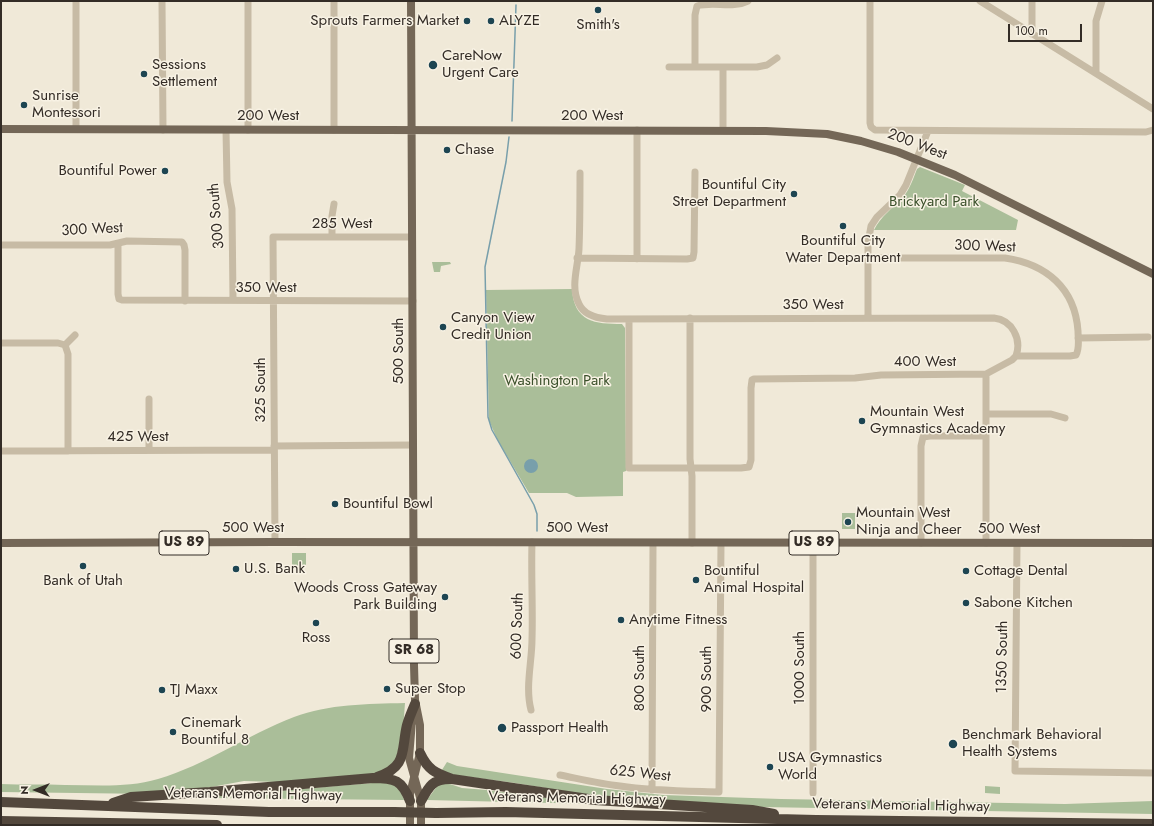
<!DOCTYPE html>
<style>
body{margin:0}
#map{position:relative;width:1154px;height:826px;overflow:hidden;background:#f0e9d8;font-family:Jost,sans-serif}
canvas{display:block}
.frame{position:absolute;inset:0;border:2px solid #332c26;pointer-events:none}
.north{position:absolute;left:16px;top:770px;width:40px;height:40px;-webkit-text-stroke:3px #f8f2e4;paint-order:stroke;rotate:270deg;font-size:11px;font-weight:700;line-height:16px;text-align:center;color:#332c26}
.north::after{content:'';display:block;margin:auto;width:14px;height:18px;background:#332c26;clip-path:polygon(50% 0,100% 100%,50% 72%,0 100%)}
.scale{position:absolute;left:1008px;top:24px;width:74px;height:18px;box-sizing:border-box;border:2px solid #332c26;border-top:0;padding-left:5px;font-size:12px;line-height:14px;white-space:nowrap;color:#332c26;-webkit-text-stroke:3px #f8f2e4;paint-order:stroke}
</style>
<div id="map">
<canvas width="1154" height="826"></canvas>
<div class="frame"></div>
<div class="north">N</div>
<div class="scale">100 m</div>
</div>
<script>
const g = document.querySelector('canvas').getContext('2d');
g.lineJoin = 'round';
function paint(path, color) { g.fillStyle = color; g.fill(path, 'evenodd'); }
function trace(path, color, width, dash) { g.strokeStyle = color; g.lineWidth = width; g.lineCap = dash ? 'butt' : 'round'; g.setLineDash(dash || []); g.stroke(path); }
function write(font, color, halo, rows, align = 'center') {
  g.font = font + ' Jost,sans-serif'; g.lineWidth = 3; g.setLineDash([]); g.textBaseline = 'middle'; g.strokeStyle = halo; g.fillStyle = color; for (const [text, x, y, turn = 0] of rows) {
    g.save(); g.translate(x, y); g.rotate((+turn || 0) * Math.PI / 180); g.textAlign = isNaN(turn) ? turn : align; if (halo) g.strokeText(text, 0, 0); g.fillText(text, 0, 0); g.restore();
  }
}
paint(new Path2D(`
 M920 167 965 185 962 191 1018 220 1016 230H874C881 216 893 208 903 197 910 189 913 179 917 169Z
 M432 262H450L451 264 441 266 440 272H434Z
 M572 289C574 322 595 324 622 324L625 328 626 471 623 472V496L576 497 567 493H529L497 439 489 420 486 290Z
 M842 513H855V529H842Z
 M292 553H306V566H292Z
 M405 703 403 730 395 764 378 774 277 782 244 781 195 790 152 794 1 792V784C22 785 44 784 65 785 96 785 128 788 158 779 206 765 247 735 294 717 329 704 367 704 405 703Z
 M447 762 457 766 607 789 663 795 781 799 1065 804 1153 801V814L762 807 588 795 515 783 440 773Z
 M384 782H388L400 788 404 800 207 798V797Z
 M447 783 462 788 487 790 582 802 595 804 427 800 438 785Z
 M985 786 1000 787V794L985 793Z`), '#aabe99');
paint(new Path2D(`
 M524 466a7 7 0 1 1 14 0a7 7 0 1 1-14 0Z`), '#789fab');
trace(new Path2D(`
 M512 121 516 5
 M509 137 506 162 485 267 488 417 492 430 534 505 537 514V531`), '#789fab', 1.5);
trace(new Path2D(`
 M76 1V129
 M162 1 163 130
 M248 1V130
 M334 1V130
 M870 1V123L871 127 875 130 1146 132 1153 130
 M980 1 1153 109
 M1032 1V34
 M669 67H757L767 65 777 58
 M695 67V15L697 6C714 1 732 9 748 1
 M1096 73V21L1102 1
 M226 130 227 182 232 209 233 300
 M723 130V67
 M580 173C580 198 580 224 579 249 578 267 570 287 579 304 584 315 596 318 607 319L994 318C1012 320 1022 339 1016 356
 M332 237V216L334 204
 M118 244V294L119 299 122 300 413 301
 M1 245H110L127 241 182 242 184 245 185 250V301
 M577 258 687 259 693 258 694 252 695 172
 M637 259V130
 M690 318V459L692 476V543
 M868 318V243L871 226 877 217 900 195 906 185 928 131
 M629 319V468H741L749 467 751 460V388L752 380 754 379 855 378 881 375 986 374 1012 360 1016 356H1070L1076 355C1080 348 1078 339 1078 331 1075 288 1046 264 1005 258H868
 M1078 338 1148 337
 M1 343H58L65 345
 M986 374V543
 M149 399V450
 M986 414H1051L1065 418
 M274 446 413 445
 M1 451 274 450
 M68 451V354L65 345 75 335
 M275 542 273 237H412
 M813 543V793
 M921 543V446L923 437 930 436H986
 M1017 543 1015 771 1153 773
 M531 710C525 687 532 662 532 639 533 607 531 575 532 542
 M560 775C580 779 600 784 620 786 653 791 686 791 719 792L721 543
 M652 790 653 543`), '#c7bba5', 7);
trace(new Path2D(`
 M1 129 766 131 827 134 861 141 898 152 955 175 1153 274
 M1 543 275 542 1153 543
 M412 721 409 758 421 801V825
 M410 825V794L420 753V725L415 700 414 665 411 1`), '#746757', 8);
trace(new Path2D(`
 M420 753C428 770 435 773 452 779L595 800 752 810 774 814
 M377 777C408 767 401 750 407 725 409 718 412 711 415 704
 M421 801C429 786 433 779 450 779
 M1 802 269 812H394
 M113 803 131 797 210 792 373 778C395 778 402 780 410 801
 M436 813 506 812 816 820 1153 824
 M1 821 217 825`), '#53483d', 10);
trace(new Path2D(`
 M394 812 436 813`), '#53483d', 10);
for (const [x, y, r, color] of [
 [598,10,4,"#1d4552"],
 [467,21,4,"#1d4552"],
 [491,21,4,"#1d4552"],
 [433,65,5,"#1d4552"],
 [144,74,4,"#1d4552"],
 [24,105,4,"#1d4552"],
 [447,150,4,"#1d4552"],
 [165,171,4,"#1d4552"],
 [794,194,4,"#1d4552"],
 [843,226,4,"#1d4552"],
 [443,327,4,"#1d4552"],
 [862,421,4,"#1d4552"],
 [335,504,4,"#1d4552"],
 [848,522,4,"#1d4552"],
 [83,566,4,"#1d4552"],
 [236,569,4,"#1d4552"],
 [966,571,4,"#1d4552"],
 [696,580,4,"#1d4552"],
 [445,597,4,"#1d4552"],
 [966,603,4,"#1d4552"],
 [621,620,4,"#1d4552"],
 [316,623,4,"#1d4552"],
 [387,689,4,"#1d4552"],
 [162,690,4,"#1d4552"],
 [502,728,5,"#1d4552"],
 [173,732,4,"#1d4552"],
 [953,744,5,"#1d4552"],
 [770,767,4,"#1d4552"]
]) { const dot = new Path2D(); dot.arc(x, y, r, 0, 2 * Math.PI); g.fillStyle = color; g.fill(dot); trace(dot, '#f8f2e4', 1.5); }
for (const [x, y, w] of [
 [184,543,50],
 [814,543,50],
 [414,651,50]
]) { const box = new Path2D(); box.roundRect(x - w / 2, y - 12, w, 24, 3); g.fillStyle = '#f8f2e4'; g.fill(box); trace(box, '#332c26', 1); }
write('bold 14px', '#332c26', null, [
 ["US 89",184,543],
 ["US 89",814,543],
 ["SR 68",414,651]
]);
write('15px', '#332c26', '#f8f2e4', [
 ["Sprouts Farmers Market",459,21,"right"],
 ["ALYZE",499,21],
 ["Smith's",598,25,"center"],
 ["CareNow",442,56],
 ["Urgent Care",442,73],
 ["Sessions",152,65],
 ["Settlement",152,82],
 ["Sunrise",32,96],
 ["Montessori",32,113],
 ["Chase",455,150],
 ["Bountiful Power",157,171,"right"],
 ["Bountiful City",786,185,"right"],
 ["Street Department",786,202,"right"],
 ["Bountiful City",843,241,"center"],
 ["Water Department",843,258,"center"],
 ["Canyon View",451,318],
 ["Credit Union",451,335],
 ["Mountain West",870,412],
 ["Gymnastics Academy",870,429],
 ["Bountiful Bowl",343,504],
 ["Mountain West",856,513],
 ["Ninja and Cheer",856,530],
 ["U.S. Bank",244,569],
 ["Bountiful",704,571],
 ["Animal Hospital",704,588],
 ["Cottage Dental",974,571],
 ["Bank of Utah",83,581,"center"],
 ["Woods Cross Gateway",437,588,"right"],
 ["Park Building",437,605,"right"],
 ["Sabone Kitchen",974,603],
 ["Anytime Fitness",629,620],
 ["Ross",316,638,"center"],
 ["Super Stop",395,689],
 ["TJ Maxx",170,690],
 ["Cinemark",181,723],
 ["Bountiful 8",181,740],
 ["Passport Health",511,728],
 ["Benchmark Behavioral",962,735],
 ["Health Systems",962,752],
 ["USA Gymnastics",778,758],
 ["World",778,775]
], 'left');
write('15px', '#332c26', '#f8f2e4', [
 ["200 West",268,116],
 ["200 West",592,116],
 ["200 West",917,145,21],
 ["300 South",217,216,-95],
 ["285 West",342,224],
 ["300 West",92,230,-3],
 ["300 West",985,247,2],
 ["350 West",266,288],
 ["350 West",813,305],
 ["500 South",399,351,-90],
 ["400 West",925,362],
 ["325 South",261,390,-90],
 ["425 West",138,437],
 ["500 West",253,528],
 ["500 West",577,528],
 ["500 West",1009,529],
 ["600 South",518,626,-88],
 ["1350 South",1003,657,-89],
 ["1000 South",800,668,-90],
 ["800 South",640,678,-90],
 ["900 South",707,679,-90],
 ["625 West",640,774,6],
 ["Veterans Memorial Highway",253,795,1],
 ["Veterans Memorial Highway",577,799,1],
 ["Veterans Memorial Highway",901,806,1]
]);
write('15px', '#3b502b', '#f8f2e4', [
 ["Brickyard Park",934,202],
 ["Washington Park",557,381]
]);
</script>
